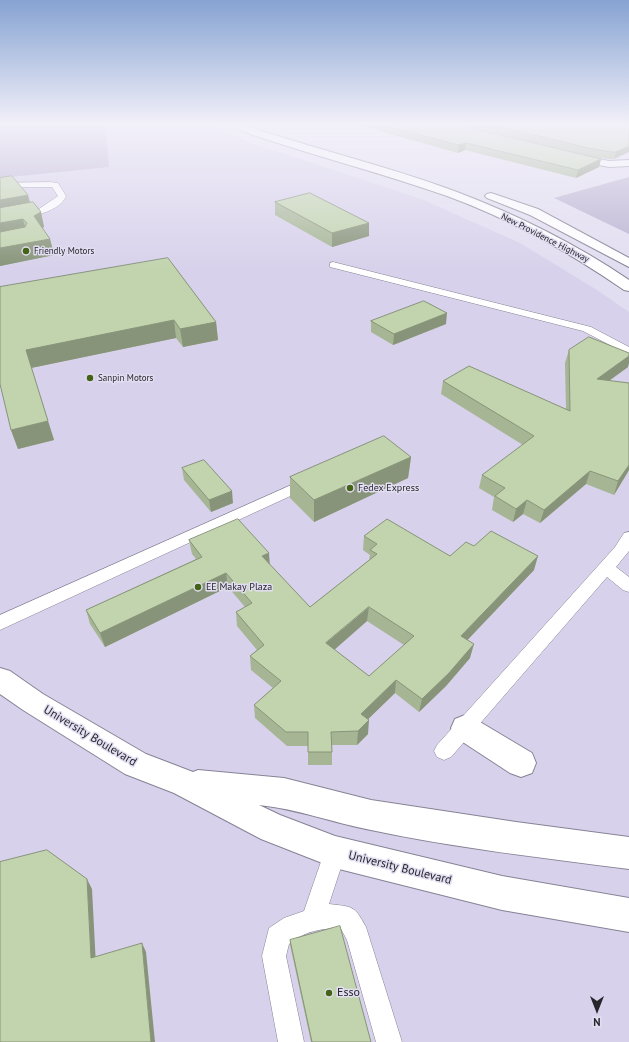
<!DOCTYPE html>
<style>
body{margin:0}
#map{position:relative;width:629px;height:1042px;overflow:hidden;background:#e2def1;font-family:"PT Sans",sans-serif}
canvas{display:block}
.north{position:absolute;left:577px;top:990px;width:40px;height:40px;-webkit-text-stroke:3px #e2def1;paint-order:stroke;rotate:180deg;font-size:11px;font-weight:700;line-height:16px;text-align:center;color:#28262d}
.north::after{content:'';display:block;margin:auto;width:14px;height:18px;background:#28262d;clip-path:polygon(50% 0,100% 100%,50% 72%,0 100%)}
</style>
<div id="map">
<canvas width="629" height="1042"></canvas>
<div class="north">N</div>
</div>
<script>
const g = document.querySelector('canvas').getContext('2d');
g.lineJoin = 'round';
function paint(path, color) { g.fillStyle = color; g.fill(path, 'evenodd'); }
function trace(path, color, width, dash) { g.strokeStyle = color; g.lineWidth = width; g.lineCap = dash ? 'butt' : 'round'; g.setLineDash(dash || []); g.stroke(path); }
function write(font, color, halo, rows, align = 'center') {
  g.font = font + ' "PT Sans",sans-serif'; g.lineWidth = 3; g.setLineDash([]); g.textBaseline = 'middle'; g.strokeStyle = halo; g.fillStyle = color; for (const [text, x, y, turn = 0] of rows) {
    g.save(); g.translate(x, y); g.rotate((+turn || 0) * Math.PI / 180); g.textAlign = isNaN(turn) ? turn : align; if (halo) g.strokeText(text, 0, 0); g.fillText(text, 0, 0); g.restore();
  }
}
paint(new Path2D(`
 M0 123H204L252 143 424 200 520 243 597 290 629 312V1042H0Z`), '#d7d1eb');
paint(new Path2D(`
 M0 123H105L109 167 0 178Z
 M629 177V234L554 198Z`), '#b9b1d0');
const lane = new Path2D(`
 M50 182 58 183 66 196C60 214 16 220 0 223V217L36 211 58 196 52 187H0V183Z
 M333 262 591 327 629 347V355L583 331 330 267V263Z
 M307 478 312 480 314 483 312 486 0 630V615Z
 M629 532V551L616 567 629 577V592L623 590 607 577 451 757 444 760 437 757 434 751 437 745 615 547 624 533Z
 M335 841 343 844 346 852 329 904C353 907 354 905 366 927L402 1042H376L347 940 341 929C323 927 303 932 289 944L286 956 304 1042H278L262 956 269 928 284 918 304 911 327 844Z`);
const street = new Path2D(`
 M571 154 609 161 629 160V166L609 167 567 159 566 157 567 155Z
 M465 715 475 719 532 753 536 763 532 773 521 777 510 773 455 737 451 728 455 719Z`);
const primary = new Path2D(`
 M0 668 10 671 43 694 146 754 193 772 198 770 284 778 371 800 516 822 629 837V869C543 858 456 848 371 830 334 823 298 809 259 805L280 815 335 836 502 876 629 898V932L502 910 335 868 261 839 174 793 125 774 23 710 0 694Z`);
const highway = new Path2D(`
 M224 123H238C310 148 385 165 457 192 518 215 576 244 629 280V291L624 290C569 252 510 219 447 196 382 173 315 156 250 134Z
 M491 193 538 209 629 258V267L530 215 487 198 485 196 487 194Z`);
trace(lane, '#878395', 1);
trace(street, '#878395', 2);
trace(primary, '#878395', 2);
trace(highway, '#878395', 2);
paint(lane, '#fff');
paint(street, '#fff');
paint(primary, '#fff');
paint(highway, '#fff');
paint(new Path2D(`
 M350 123H450L601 159 599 167 576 178 465 150 458 153Z
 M455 123H629L614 159H609L586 156Z
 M30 202 41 212 44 227 42 228 50 239 54 255 0 266Z
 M275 202 369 236 332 247 275 215Z
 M0 287 216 322 218 340 183 347 176 338 31 368 54 440 18 449 11 430Z
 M371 321 446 324 393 345 371 332Z
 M569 350 628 367 609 381 629 383V470L614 495 586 484 540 523 523 514 513 522 492 510 494 497 479 488 482 475 523 445 441 394 443 381 566 409 565 363Z
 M411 457 408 478 314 522 290 498V477Z
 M182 468 233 503 211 512 184 480Z
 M364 536 450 556 474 546 534 570 467 640 470 658 446 686 419 712 395 693 368 719V734L357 745H332V765H308V746H287L255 718 254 705 273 688 251 670 250 656 257 650 237 626 236 612 245 607 228 587 105 647 90 624 86 610 196 559 192 554 189 540 270 565 310 607 369 560 370 555 363 550ZM367 621 404 645 369 676 334 650Z
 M290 940 371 1042H311L290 945Z`), '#a6b695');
paint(new Path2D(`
 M466 143 465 150 458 153 459 145Z
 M629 146V152L614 159 616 152Z
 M601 159 599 167 576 178 578 170Z
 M28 195 32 210 0 215V200Z
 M41 212 44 227 37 231 34 216Z
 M23 219 27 235 0 239V223Z
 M369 223V236L332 247V233Z
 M50 239 54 255 0 266V248Z
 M447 313 446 324 393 345 394 334Z
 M174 320 176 338 31 368 26 350Z
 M216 322 218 340 183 347 180 329Z
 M629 356V363L628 367 593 392 597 379Z
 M48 421 54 440 18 449 11 430Z
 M411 457 408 478 314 522V500Z
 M629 465V470L614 495 618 481Z
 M590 471 586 484 540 523 544 510Z
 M232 491 233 503 211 512 209 500Z
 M527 500 523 514 513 522 516 509Z
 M269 553 270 567 262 556Z
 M538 556 534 570 458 650 461 636Z
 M226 573 228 587 105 647 100 633Z
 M369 607 367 621 326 657V643Z
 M474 644 470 658 446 686 419 712 422 699Z
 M396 680 395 693 360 727 361 714Z
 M369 720 368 734 357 745 358 731Z
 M87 879 92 889 96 966 91 958Z
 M142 943 146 952 155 1042H151Z`), '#879479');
const building = new Path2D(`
 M376 123H450L601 159 578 170 466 143 459 145Z
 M485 123H629V146L616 152H611L588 148Z
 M12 176 28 195 0 200V178Z
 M310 193 369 223 332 233 275 202Z
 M33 202 41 212 34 216 50 239 0 248V232L25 227 27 223 23 219 0 223V208Z
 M168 258 216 322 180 329 174 320 26 350 48 421 11 430 0 384V287Z
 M424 301 447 313 394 334 371 321Z
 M589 337 629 353V356L597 379 629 383V465L618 481 590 471 544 510 527 500 516 509 495 496 505 488 482 475 534 436 443 381 469 366 570 411 569 350Z
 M384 436 411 457 314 500 290 477Z
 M204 460 232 491 209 500 182 468Z
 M238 519 269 553 262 556 310 607 377 554 370 550 377 544 364 536 387 519 450 556 466 542 474 546 491 531 538 556 461 636 474 644 449 673 422 699 396 680 361 714 369 720 358 731 331 732 332 752H308V732H286L254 705 281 681 250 656 264 645 236 612 252 603 226 573 100 633 86 610 202 557 189 540ZM369 607 414 636 369 676 326 643Z
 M47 850 87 879 91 958 142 943 151 1042H0V862Z
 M340 926 371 1042H312L290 940Z`);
paint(building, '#c1d4ad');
trace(building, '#879479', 1);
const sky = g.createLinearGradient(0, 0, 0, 269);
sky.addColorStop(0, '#86a3d2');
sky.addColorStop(0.46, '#f2f0f9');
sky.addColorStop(1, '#f2f0f900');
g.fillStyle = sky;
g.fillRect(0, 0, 629, 269);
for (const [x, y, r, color] of [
 [26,251,4,"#446317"],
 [90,378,4,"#446317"],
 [350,488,4,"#446317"],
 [198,587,4,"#446317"],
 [329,993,4,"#446317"]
]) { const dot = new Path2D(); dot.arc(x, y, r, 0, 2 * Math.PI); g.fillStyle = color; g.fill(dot); trace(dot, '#e2def1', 1.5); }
write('9px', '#28262d', '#e2def1', [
 ["New Providence Highway",545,238,27]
]);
write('9px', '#28262d', '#e2def1', [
 ["Friendly Motors",34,251],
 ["Sanpin Motors",98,378]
], 'left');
write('10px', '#28262d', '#e2def1', [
 ["Fedex Express",358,488],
 ["EE Makay Plaza",206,587]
], 'left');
write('12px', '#28262d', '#e2def1', [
 ["University Boulevard",90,736,31],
 ["University Boulevard",400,868,14]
]);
write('12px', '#28262d', '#e2def1', [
 ["Esso",337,993]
], 'left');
</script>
